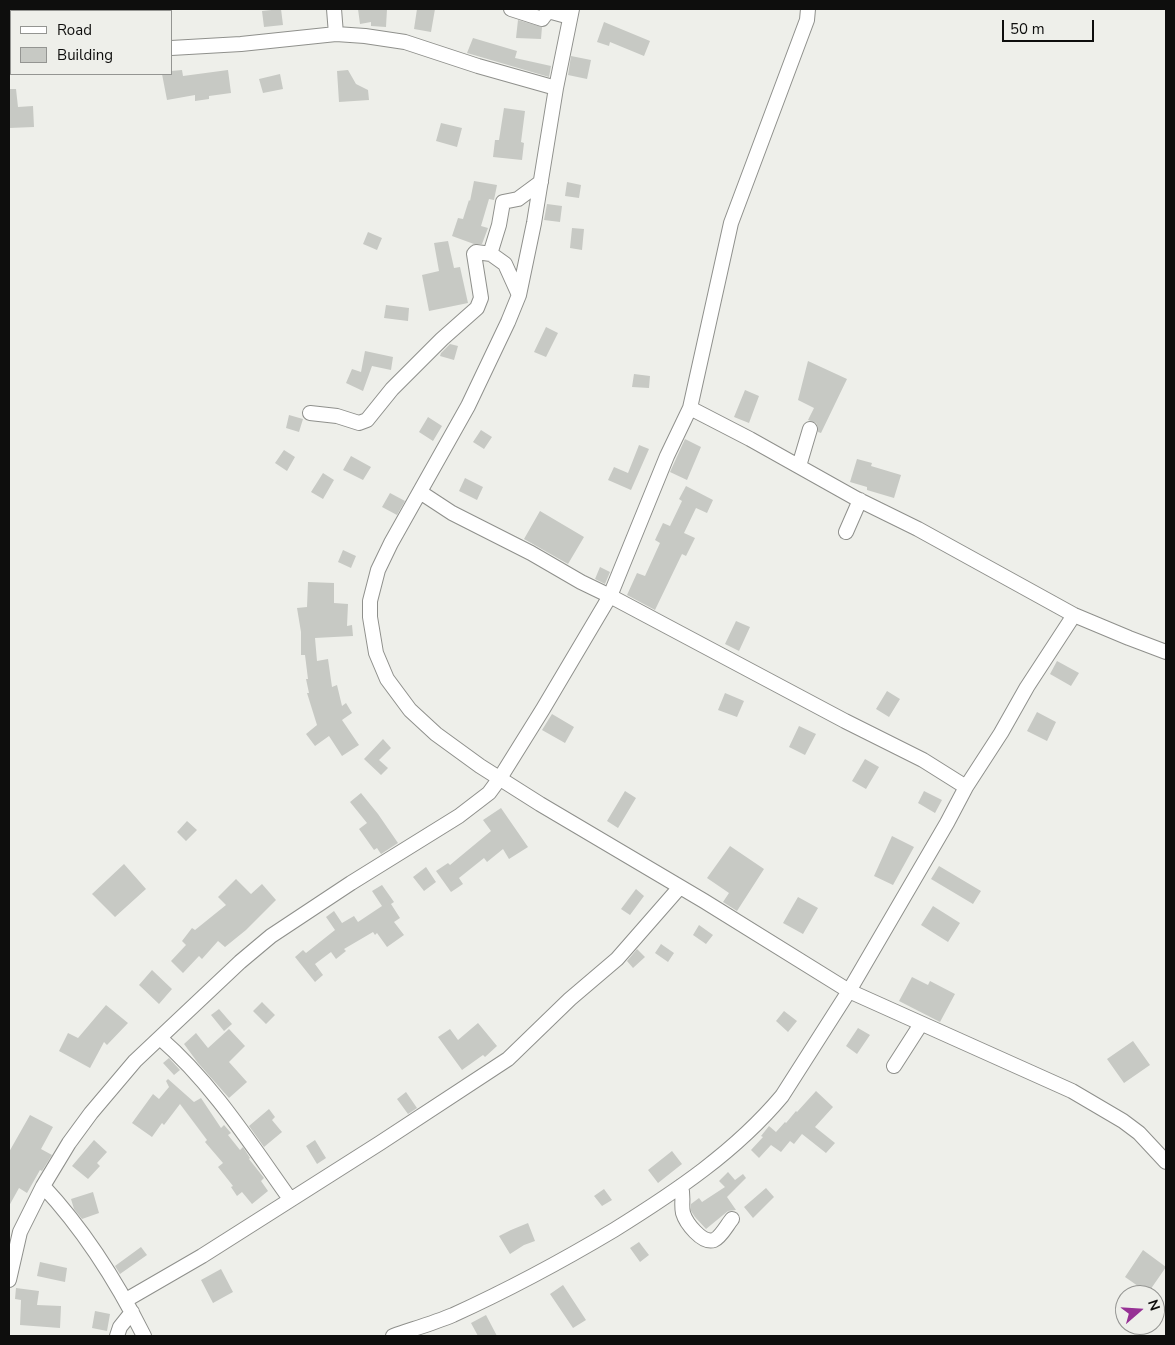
<!DOCTYPE html>
<style>
body{margin:0}
#map{position:relative;width:1175px;height:1345px;overflow:hidden;background:#eeefea;font-family:"Nunito Sans",sans-serif}
canvas{display:block}
.frame{position:absolute;inset:0;border:10px solid #0e0e0d;pointer-events:none}
.legend{position:absolute;left:10px;top:10px;width:162px;height:65px;box-sizing:border-box;background:#eeefea;border:1px solid #949592;margin:0;padding:6px 9px;list-style:none;font-size:15px;color:#0e0e0d}
.legend li{display:flex;align-items:center;gap:10px;height:25px}
.legend b{width:25px;border:1px solid #949592}
.north{position:absolute;left:1115px;top:1285px;width:50px;height:50px;box-sizing:border-box;background:#eeefea;border:1px solid #949592;border-radius:50%;rotate:71deg;font-size:14px;font-weight:700;line-height:20px;text-align:center;color:#0e0e0d}
.north::after{content:'';display:block;margin:auto;width:18px;height:22px;background:#973195;clip-path:polygon(50% 0,100% 100%,50% 72%,0 100%)}
.scale{position:absolute;left:1002px;top:20px;width:92px;height:22px;box-sizing:border-box;border:2px solid #0e0e0d;border-top:0;padding-left:6px;font-size:15px;line-height:18px;white-space:nowrap;color:#0e0e0d;-webkit-text-stroke:4px #eeefea;paint-order:stroke}
</style>
<div id="map">
<canvas width="1175" height="1345"></canvas>
<div class="frame"></div>
<ul class="legend">
<li><b style="height:6px;background:#fff"></b>Road</li>
<li><b style="height:14px;background:#c7c9c4"></b>Building</li>
</ul>
<div class="north">N</div>
<div class="scale">50 m</div>
</div>
<script>
const g = document.querySelector('canvas').getContext('2d');
g.lineJoin = 'round';
function paint(path, color) { g.fillStyle = color; g.fill(path, 'evenodd'); }
function trace(path, color, width, dash) { g.strokeStyle = color; g.lineWidth = width; g.lineCap = dash ? 'butt' : 'round'; g.setLineDash(dash || []); g.stroke(path); }
paint(new Path2D(`
 M281 9 283 25 264 27 262 11Z
 M358 9H387L386 27 371 26V22L360 24Z
 M417 9H435L431 32 414 29Z
 M518 20 542 27 541 39 516 38Z
 M604 22 650 41 644 56 610 42 609 46 597 42Z
 M473 38 517 51 515 58 551 66 549 77 467 53Z
 M571 56 591 60 587 79 568 75Z
 M182 70 183 76 228 70 231 93 209 96V99L195 101V95L167 100 162 74H171V71Z
 M348 70 356 84 368 90 369 100 339 102 337 71Z
 M280 74 283 89 263 93 259 79Z
 M9 89H16L18 107 33 106 34 127 9 128Z
 M504 108 525 111 521 142 524 143 522 160 493 157 495 140H499Z
 M441 123 462 128 457 147 436 141Z
 M474 181 497 185 494 200 489 199 481 226 488 228 482 244H474L452 236 458 218 463 219 469 200 470 201Z
 M567 182 581 185 579 198 565 196Z
 M547 204 562 206 560 222 544 220Z
 M572 228 584 229 582 250 570 248Z
 M368 232 382 238 377 250 363 244Z
 M448 241 454 268 460 267 468 303 429 311 422 275 439 271 434 243Z
 M386 305 409 308 408 321 384 318Z
 M546 327 558 333 546 357 534 352Z
 M450 344 458 346 454 360 440 356 441 353Z
 M365 351 393 357 391 370 372 366 363 391 346 383 352 369 361 372Z
 M808 361 847 379 821 433 818 432V427L816 423 808 420 814 408 798 400Z
 M634 374 650 376 649 388 632 387Z
 M745 390 759 396 749 423 734 417Z
 M289 415 303 419 299 432 286 428Z
 M428 417 442 426 433 441 419 432Z
 M481 430 492 437 484 449 473 442Z
 M685 439 701 447 687 480 670 472Z
 M639 445 649 449 631 490 608 480 614 467 628 473Z
 M284 450 295 457 287 471 275 463Z
 M351 456 371 467 363 480 343 470Z
 M857 459 872 463 871 466 901 475 894 498 867 490V487L850 482Z
 M323 473 334 480 323 499 311 492Z
 M465 478 483 487 477 500 459 491Z
 M686 486 713 500 707 513 696 508 684 533 695 538 686 556 682 554 655 610 627 595 637 573 645 576 660 543 655 540 663 523 670 526 682 501 679 499Z
 M390 493 405 501 397 515 382 507Z
 M540 511 584 537 568 564 524 539Z
 M343 550 356 556 351 568 338 562Z
 M600 567 610 572 605 584 595 579Z
 M308 582 334 583V603L348 604 347 626 352 625 353 636 315 638 317 661 328 659 332 687 337 685 342 706 346 703 352 713 342 720 359 745 342 756 329 736 315 746 306 734 317 725 307 693H309L306 679H308L305 655H301V632L297 608 307 607Z
 M736 621 750 627 739 651 725 644Z
 M1057 661 1079 673 1071 686 1050 674Z
 M887 691 900 699 889 717 876 709Z
 M725 693 744 701 737 717 718 710Z
 M1037 712 1056 722 1047 741 1027 731Z
 M552 714 574 727 565 743 542 730Z
 M799 726 816 734 805 755 789 747Z
 M383 739 391 748 379 760 388 768 381 775 364 759Z
 M865 759 879 767 866 789 852 781Z
 M625 791 636 798 618 828 607 821Z
 M924 791 942 800 935 813 918 803Z
 M361 793 378 814 398 843 381 854 377 848 374 850 359 829 367 823 350 802Z
 M501 808 528 847 509 859 503 849 487 862 484 858 459 878 463 884 451 892 436 871 448 863 450 865 491 831 483 820Z
 M187 821 197 830 186 841 177 832Z
 M892 836 914 847 893 885 874 876Z
 M730 846 764 869 737 911 723 902 729 893 707 878Z
 M124 864 146 889 115 917 92 894Z
 M939 866 981 891 973 904 931 879Z
 M426 867 436 882 424 891 413 877Z
 M236 879 251 894 262 884 276 900 246 930 225 947 218 941 202 959 199 956 183 973 171 961 186 945 182 941 192 928 195 930 226 905 218 897Z
 M382 885 394 902 391 904 400 918 394 922 404 935 387 947 377 933 375 935 373 932 344 949 346 951 336 959 331 952 315 964 323 975 315 982 295 957 303 950 306 953 335 930 326 917 334 911 342 923 354 916 358 922 382 906 372 891Z
 M636 889 644 896 630 915 621 909Z
 M798 897 818 908 803 934 783 923Z
 M933 906 960 923 948 942 921 925Z
 M699 925 713 935 706 944 693 935Z
 M661 944 674 953 668 962 655 953Z
 M637 949 645 957 633 968 627 961Z
 M152 970 172 989 159 1004 139 985Z
 M912 977 928 985 930 981 955 994 940 1022 899 1001Z
 M262 1002 275 1015 266 1024 253 1011Z
 M106 1005 128 1023 107 1045 104 1042 90 1068 59 1051 68 1033 78 1038Z
 M219 1009 232 1024 224 1031 211 1015Z
 M784 1011 797 1021 788 1032 776 1021Z
 M478 1023 497 1046 485 1057 483 1055 462 1070 438 1037 450 1029 458 1040Z
 M858 1028 870 1035 857 1054 846 1046Z
 M229 1029 245 1046 229 1062 247 1082 229 1098 198 1063 184 1044 196 1033 208 1048Z
 M1133 1041 1150 1065 1124 1083 1107 1059Z
 M169 1058 180 1070 174 1075 163 1063Z
 M168 1079 194 1102 201 1098 221 1128 224 1125 231 1133 228 1135 240 1150 243 1147 250 1158 249 1159 264 1178 261 1181 268 1191 252 1204 242 1192 237 1196 231 1187 233 1186 218 1167 223 1163 205 1142 207 1140 180 1104 164 1125 162 1123 152 1137 132 1123 153 1094 159 1099 169 1087 166 1081Z
 M816 1091 833 1107 815 1127 835 1143 826 1153 802 1134 794 1144 790 1141 781 1152 771 1145 759 1158 751 1150 763 1137 761 1136 769 1126 776 1132 785 1122 786 1123 796 1111 797 1112Z
 M406 1092 417 1108 408 1114 397 1099Z
 M269 1109 275 1117 272 1120 282 1132 264 1147 249 1126Z
 M30 1115 53 1127 41 1149 52 1155 42 1171 40 1170 27 1193 19 1188 9 1206V1152Z
 M94 1140 107 1152 97 1163 100 1166 88 1179 72 1166Z
 M315 1140 326 1158 317 1164 306 1146Z
 M672 1151 682 1164 658 1183 648 1170Z
 M728 1172 735 1180 743 1174 746 1178 727 1197 736 1210 728 1211 706 1229 695 1217 691 1211V1204L699 1198 702 1202 725 1187 719 1181Z
 M766 1188 774 1197 753 1218 744 1207Z
 M604 1189 612 1200 602 1206 594 1196Z
 M93 1192 99 1213 82 1219 74 1209 71 1199Z
 M528 1223 535 1241 524 1245 510 1254 499 1236 511 1230Z
 M639 1242 649 1255 640 1262 630 1248Z
 M141 1247 147 1255 120 1274 115 1266Z
 M1143 1250 1166 1267 1148 1293 1125 1277Z
 M40 1262 67 1268 65 1282 37 1276Z
 M221 1269 233 1292 213 1303 201 1280Z
 M563 1285 586 1320 573 1328 550 1294Z
 M16 1288 39 1291 37 1305 61 1306 60 1328 20 1325 21 1300 15 1299Z
 M95 1311 110 1314 107 1331 92 1328Z
 M486 1315 497 1336H478L471 1323Z`), '#c7c9c4');
const minor = new Path2D(`
 M334 9 336 34
 M511 9 542 19 548 11 570 17
 M572 9 556 88 534 223 519 295 508 322 468 406 391 543 378 570 370 601V617L376 653 387 679 410 710 436 734 480 766 540 804 704 901 849 991 1072 1091 1123 1121 1139 1133 1166 1162
 M171 48 241 44 336 34 365 36 405 42 478 66 556 88
 M9 61H11
 M519 295 505 264 491 254V251L499 225 503 202 518 199 541 182
 M690 408 731 223 807 20 808 9
 M310 413 337 416 359 423 367 420 392 389 442 339 477 308 481 298 474 254 476 252 491 254
 M799 466 810 429
 M420 492 452 513 531 553 581 582 610 596 845 721 923 760 966 787
 M846 532 860 500
 M160 1038C212 1083 250 1143 290 1199
 M894 1066 921 1024
 M43 1186C85 1231 117 1282 144 1336
 M681 1186C684 1198 681 1204 683 1213 686 1223 702 1244 714 1240 721 1237 727 1225 732 1219
 M9 1280 20 1232 43 1186 69 1143 91 1113 135 1061 240 962 271 936 351 883 459 816 489 793 500 778 543 709 610 596 667 456 690 408 750 439 857 499 918 529 1074 615 1129 638 1166 652
 M126 1300 202 1256 380 1143 508 1059 570 999 617 959 680 887
 M117 1336 120 1327 132 1312
 M393 1336C413 1329 434 1323 453 1315 508 1290 562 1261 614 1230 675 1192 735 1152 782 1096L849 991 947 823 966 787 1001 733 1027 687 1074 615`);
trace(minor, '#8f908c', 16);
trace(minor, '#fff', 14);
</script>
